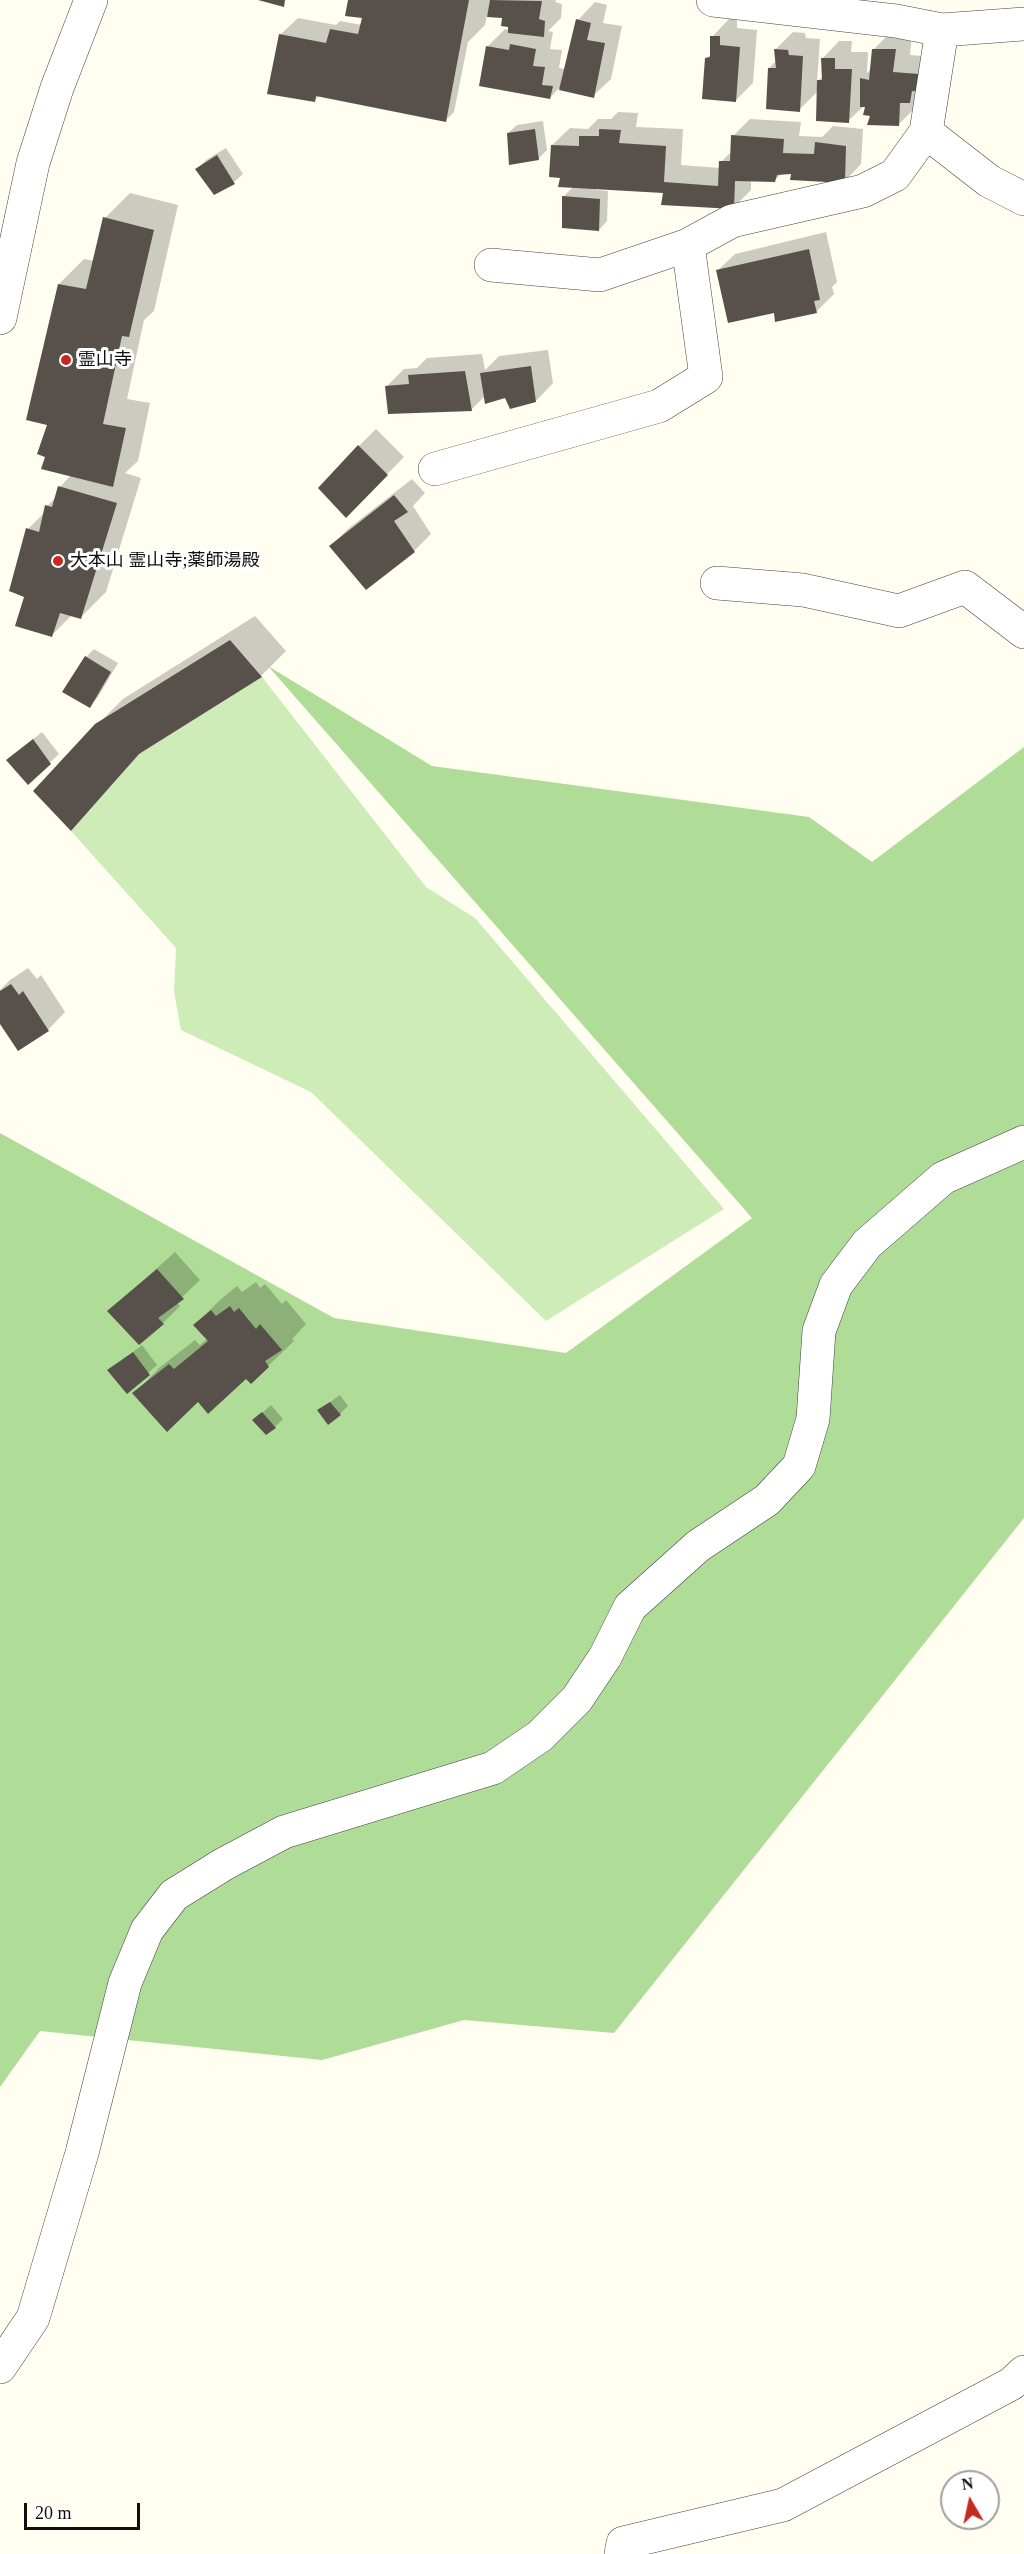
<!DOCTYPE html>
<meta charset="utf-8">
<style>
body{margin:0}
#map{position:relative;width:1024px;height:2554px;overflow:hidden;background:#fffef1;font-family:"Times New Roman",serif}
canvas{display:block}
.north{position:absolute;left:940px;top:2470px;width:60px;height:60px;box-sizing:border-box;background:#fff;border:2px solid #9f9f9f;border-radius:50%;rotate:351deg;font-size:16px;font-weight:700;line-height:24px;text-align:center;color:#0f0f0f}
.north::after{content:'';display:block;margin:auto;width:21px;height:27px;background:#c62920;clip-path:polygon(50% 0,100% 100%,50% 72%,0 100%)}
.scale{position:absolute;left:24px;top:2503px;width:116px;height:27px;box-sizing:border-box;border:3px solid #0f0f0f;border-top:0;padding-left:8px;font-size:18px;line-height:21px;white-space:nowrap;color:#0f0f0f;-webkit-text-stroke:4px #fff;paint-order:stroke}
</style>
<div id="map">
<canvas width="1024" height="2554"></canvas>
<div class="north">N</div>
<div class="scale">20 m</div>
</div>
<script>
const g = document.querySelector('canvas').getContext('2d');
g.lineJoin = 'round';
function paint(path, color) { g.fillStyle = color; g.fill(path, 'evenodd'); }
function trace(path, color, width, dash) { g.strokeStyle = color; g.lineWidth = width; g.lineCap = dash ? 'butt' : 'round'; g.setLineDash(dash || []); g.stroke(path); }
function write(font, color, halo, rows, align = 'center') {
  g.font = font + ' "Times New Roman","Noto Sans JP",serif'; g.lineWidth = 6; g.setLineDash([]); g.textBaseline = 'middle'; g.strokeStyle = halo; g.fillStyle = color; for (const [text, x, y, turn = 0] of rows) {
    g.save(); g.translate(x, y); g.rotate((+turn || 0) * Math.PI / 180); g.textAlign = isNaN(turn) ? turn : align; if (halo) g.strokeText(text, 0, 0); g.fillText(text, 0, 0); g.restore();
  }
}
paint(new Path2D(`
 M262 677 426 887 475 918 724 1209 546 1321 311 1092 181 1030 174 992 176 948 71 831 139 754Z`), '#ceecb8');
paint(new Path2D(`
 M268 666 432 766 809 817 872 862 1024 747V1518L614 2033 464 2020 322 2060 40 2031 0 2087V1133L334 1318 566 1353 752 1218Z`), '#afdd97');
paint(new Path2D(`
 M349 0H556L555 2 562 4 561 18 548 31 553 32 550 49 562 50 559 68 566 69 578 20 595 2 607 5 603 23 622 26 611 79 593 96 559 88 550 98 488 46 505 29 510 30 504 17 487 15 485 25 468 42 454 112 446 120 320 95 314 101 280 35 298 18 336 25 340 21 362 25 364 17Z
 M729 19H737V28L757 30 753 83 736 100 706 59 711 54 712 37Z
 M793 32 805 33 806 38 820 39 817 82 823 76 822 59 839 41H852L851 52H868L867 73 872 68 873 50 891 32H912L910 55 936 57 916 107 898 125 872 115 864 106 848 121 818 91 799 110 769 68 776 61 775 50Z
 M618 112 638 113 636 127 683 129 681 165 721 168V162L732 151 733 136 750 119 801 122 799 136 822 137 833 126 863 129 861 164 844 182 793 172 782 173 774 181 751 180V190L733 208 665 191 596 188V190L608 191 607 221 599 230 564 196 574 186 561 176 552 145 570 128 588 129 598 119H611Z
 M543 121 547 150 538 159 508 133 517 125Z
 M226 148 243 174 234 182 214 193 197 169 206 160Z
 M130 193 178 205 154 311 144 320 127 399 150 403 138 461 125 473 141 478 106 592 81 617 72 615 51 636 26 596 28 529 45 512 47 506 57 496 60 487 71 475 47 457 59 284 84 259 94 261 105 218Z
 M826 232 837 282 832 287 834 294 816 312 776 311 717 271 735 254Z
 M548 350 553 383 536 401 485 396 471 410 386 387 404 369 417 368 427 358 482 354 485 370 499 356Z
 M376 429 404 457 346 516 359 446Z
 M412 479 425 493 413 506 431 534 414 551 331 546 349 528Z
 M255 616 286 651 261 676 145 748 71 829 97 725 123 699Z
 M94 649 118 663 98 697 90 706 86 657Z
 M42 732 59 754 28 783 17 752Z
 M28 968 37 979 41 975 65 1012 48 1030 0 1021V990L10 980Z
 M175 1252 200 1280 177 1302 180 1306 163 1323 109 1311Z
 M256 1282 260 1288 265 1284 282 1304 286 1300 306 1324 292 1339 294 1341 268 1366 198 1400 134 1394 159 1368 195 1340 200 1345 207 1339 195 1325 220 1300 237 1286 242 1292Z
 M142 1345 157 1365 127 1392 110 1370Z
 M340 1395 348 1406 340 1414 319 1410Z
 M271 1405 283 1419 275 1427 254 1420Z`), '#0003');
paint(new Path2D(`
 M258 0H285L284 7Z
 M348 0H469L446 122 316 96 315 102 267 94 279 34 326 43 330 29 358 34 362 18 345 16Z
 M490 0 542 1 539 19 545 21 544 37 508 33V27L501 26 502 18 487 17Z
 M576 19 591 23 587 40 605 43 594 98 559 90Z
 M710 36H720V45L740 47 736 102 702 99 705 58 710 57Z
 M510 44 536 49 533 66 545 67 542 85 553 86 550 99 479 86 486 46 509 50Z
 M774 49 788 50 789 55 803 56 800 112 766 109 768 68H776Z
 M872 49H896L893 72 919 74V92L912 91 910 103H900L899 126 867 125 870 116 863 115 865 107H860V78L869 80Z
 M821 58H835V69H852L849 123 816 121 817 80H822Z
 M535 129 539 160 509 165 507 133Z
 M599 129 621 130 619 143 666 146 664 182 718 186 719 161H730L731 135 784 139 783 153 814 154 815 142 846 146 845 183 790 180 791 174 777 175 775 182 735 181 734 209 661 205 663 193 558 187 560 178 549 177 551 145 579 146V136H599Z
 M217 155 235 184 214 195 195 169Z
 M562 196 600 199 599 231 562 228Z
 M103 217 154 230 129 337 122 336 103 424 126 428 113 487 41 469 45 457 37 454 47 425 26 420 58 284 86 289Z
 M809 249 820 300 814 301 817 313 775 322 774 313 728 323 716 270Z
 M531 366 536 402 510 409 505 398 485 404 480 373Z
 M465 371 472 411 388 414 385 386 409 384 408 375Z
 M358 445 388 475 346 518 318 488Z
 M58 486 117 503 81 619 60 613 52 637 15 626 24 597 9 591 26 528 39 532 45 505 52 507Z
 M394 495 408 512 394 521 415 552 366 590 329 546Z
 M230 640 262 677 139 754 71 831 33 791 95 724Z
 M85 656 111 672 90 708 62 692Z
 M33 739 51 764 28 785 6 760Z
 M11 984 19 995 23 991 49 1031 18 1051 0 1024V991Z
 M157 1269 184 1299 158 1318 164 1324 139 1345 107 1311Z
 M230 1306 234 1312 239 1308 256 1329 260 1324 282 1350 265 1361 269 1367 251 1384 246 1379 208 1414 198 1402 167 1432 132 1393 169 1364 174 1369 208 1341 193 1325 211 1310 216 1316Z
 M133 1352 150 1375 127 1394 107 1370Z
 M330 1402 341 1415 328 1425 317 1410Z
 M262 1412 276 1428 266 1435 252 1420Z`), '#58514b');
const minor = new Path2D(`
 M713 0 896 21 942 30 1024 24
 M926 132 989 181 1024 199
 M491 265 600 275 688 245 732 221 863 191 895 175 926 132 942 30
 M0 318 33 163 57 88 91 0
 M435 469 659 406 706 377 688 245
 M717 583 803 590 899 611 965 587 1024 632
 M0 2367 33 2318 82 2153 125 1983 147 1930 174 1895 224 1864 284 1832 493 1768 540 1736 577 1699 605 1657 630 1607 698 1546 767 1500 799 1466 813 1419 819 1331 836 1285 867 1244 943 1178 1024 1142
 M621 2554 623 2543 783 2505 1011 2384 1024 2372`);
trace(minor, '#424242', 34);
trace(minor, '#fff', 33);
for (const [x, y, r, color] of [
 [66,360,6,"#c62920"],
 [58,561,6,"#c62920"]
]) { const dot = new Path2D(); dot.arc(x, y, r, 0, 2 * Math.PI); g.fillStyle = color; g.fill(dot); trace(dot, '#fff', 2); }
write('18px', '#0f0f0f', '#fff', [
 ["霊山寺",78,360],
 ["大本山 霊山寺;薬師湯殿",70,561]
], 'left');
</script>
